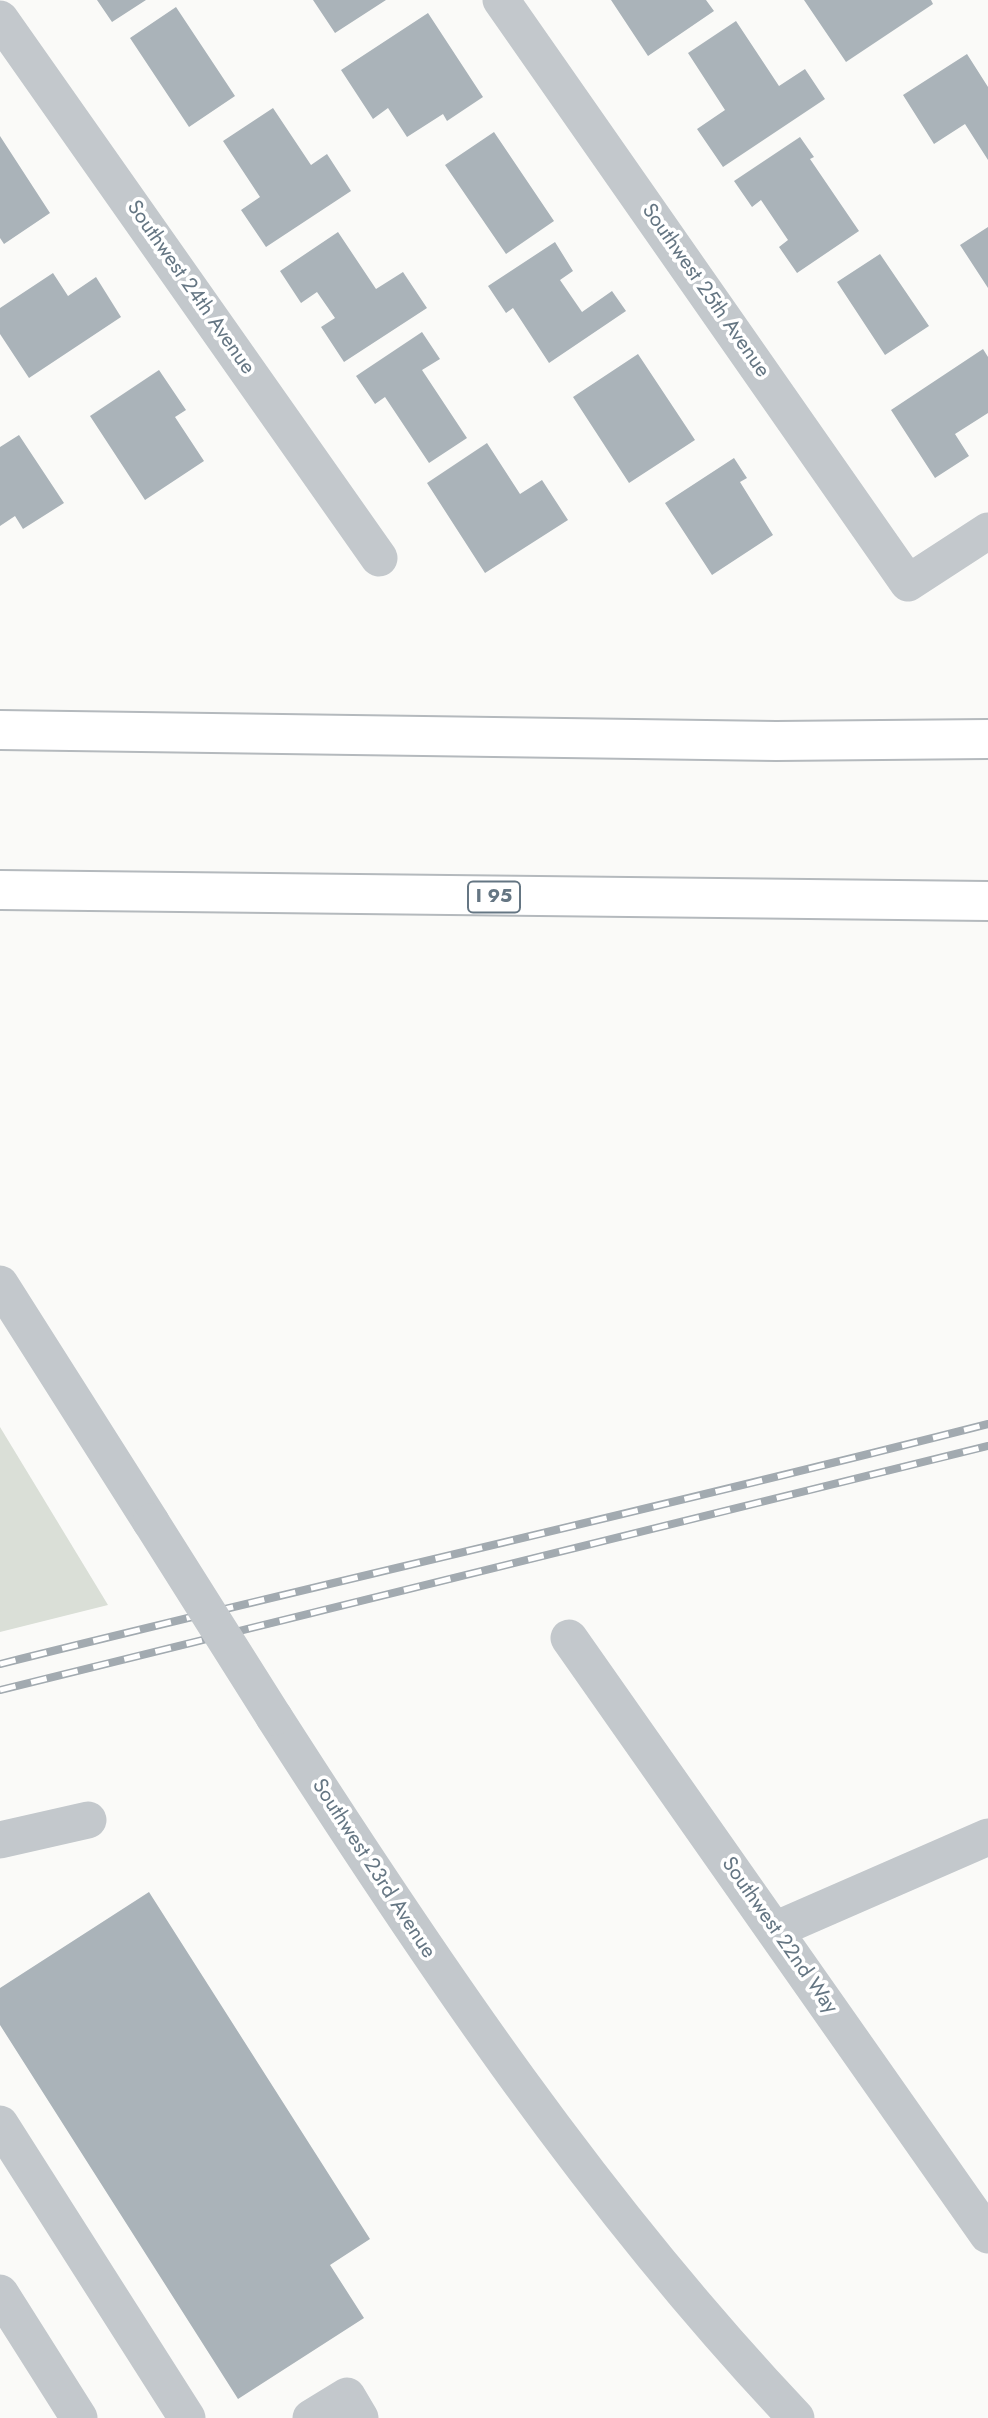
<!DOCTYPE html>
<style>
body{margin:0}
canvas{display:block;background:#fafaf8}
</style>
<canvas width="988" height="2418"></canvas>
<script>
const g = document.querySelector('canvas').getContext('2d');
g.lineJoin = 'round';
function paint(path, color) { g.fillStyle = color; g.fill(path, 'evenodd'); }
function trace(path, color, width, dash) { g.strokeStyle = color; g.lineWidth = width; g.lineCap = dash ? 'butt' : 'round'; g.setLineDash(dash || []); g.stroke(path); }
function write(font, color, halo, rows, align = 'center') {
  g.font = font + ' Jost,sans-serif'; g.lineWidth = 7; g.setLineDash([]); g.textBaseline = 'middle'; g.strokeStyle = halo; g.fillStyle = color; for (const [text, x, y, turn = 0] of rows) {
    g.save(); g.translate(x, y); g.rotate((+turn || 0) * Math.PI / 180); g.textAlign = isNaN(turn) ? turn : align; if (halo) g.strokeText(text, 0, 0); g.fillText(text, 0, 0); g.restore();
  }
}
paint(new Path2D(`
 M0 1427 108 1605 0 1632Z`), '#dadfd7');
paint(new Path2D(`
 M97 0H146L112 22Z
 M313 0H386L335 33Z
 M611 0H706L714 11 648 56Z
 M804 0H931L933 4 846 62Z
 M176 7 235 96 189 127 130 38Z
 M428 13 483 97 447 121 443 114 407 137 388 108 373 119 341 70Z
 M736 21 779 86 805 69 825 99 723 167 697 129 725 110 688 53Z
 M967 54 988 87V160L965 124 934 144 903 95Z
 M273 108 311 165 327 154 351 191 266 247 241 210 260 197 223 141Z
 M494 132 554 221 506 254 445 165Z
 M0 136 50 213 4 244 0 238Z
 M800 137 814 157 810 159 859 231 797 273 779 247 788 240 761 200 752 207 734 181Z
 M988 227V288L960 245Z
 M338 232 376 289 403 272 427 308 344 362 321 327 335 318 317 292 301 303 280 271Z
 M555 242 573 271 560 280 582 312 612 291 626 311 549 363 513 308 506 313 488 286Z
 M880 254 929 326 885 355 837 282Z
 M53 273 68 296 96 277 121 317 29 378 0 334V308Z
 M422 332 440 359 422 370 467 438 429 463 385 397 375 404 356 376Z
 M983 349 988 357V413L955 434 969 456 935 478 891 410Z
 M638 354 695 440 629 483 573 397Z
 M159 370 186 410 175 417 204 461 145 500 90 416Z
 M19 435 64 503 23 529 15 516 0 526V447Z
 M487 443 520 494 542 480 568 520 485 573 427 483Z
 M734 458 747 478 740 482 773 535 712 575 665 503Z
 M149 1892 370 2239 330 2265 364 2318 238 2399 0 2025V1988Z`), '#aab3b9');
const highway = new Path2D(`
 M0 730 776 741 988 739
 M0 890 988 901`);
trace(highway, '#b4b9bd', 42);
trace(new Path2D(`
 M501 0 908 583 988 531
 M0 19 379 558
 M0 1284 151 1522
 M569 1638 988 2235
 M274 1717C431 1962 595 2206 796 2418
 M0 1840 88 1820
 M775 1930 988 1837
 M0 2124 187 2418
 M0 2293 79 2418
 M311 2418 347 2396 360 2418`), '#c3c8cc', 37);
trace(highway, '#fff', 38);
const rail = new Path2D(`
 M0 1664C329 1582 659 1508 988 1424
 M0 1690 988 1446`);
trace(rail, '#a2aab0', 8);
trace(rail, '#fff', 5, [16]);
trace(new Path2D(`
 M151 1522 274 1717`), '#c3c8cc', 37);
for (const [x, y, w] of [
 [494,897,52]
]) { const box = new Path2D(); box.roundRect(x - w / 2, y - 15.5, w, 31, 5); g.fillStyle = '#fff'; g.fill(box); trace(box, '#657683', 2); }
write('bold 19px', '#657683', null, [
 ["I 95",494,897]
]);
write('21px', '#657683', '#fff', [
 ["Southwest 24th Avenue",190,288,55],
 ["Southwest 25th Avenue",705,291,55],
 ["Southwest 23rd Avenue",373,1869,57],
 ["Southwest 22nd Way",779,1936,55]
]);
</script>
